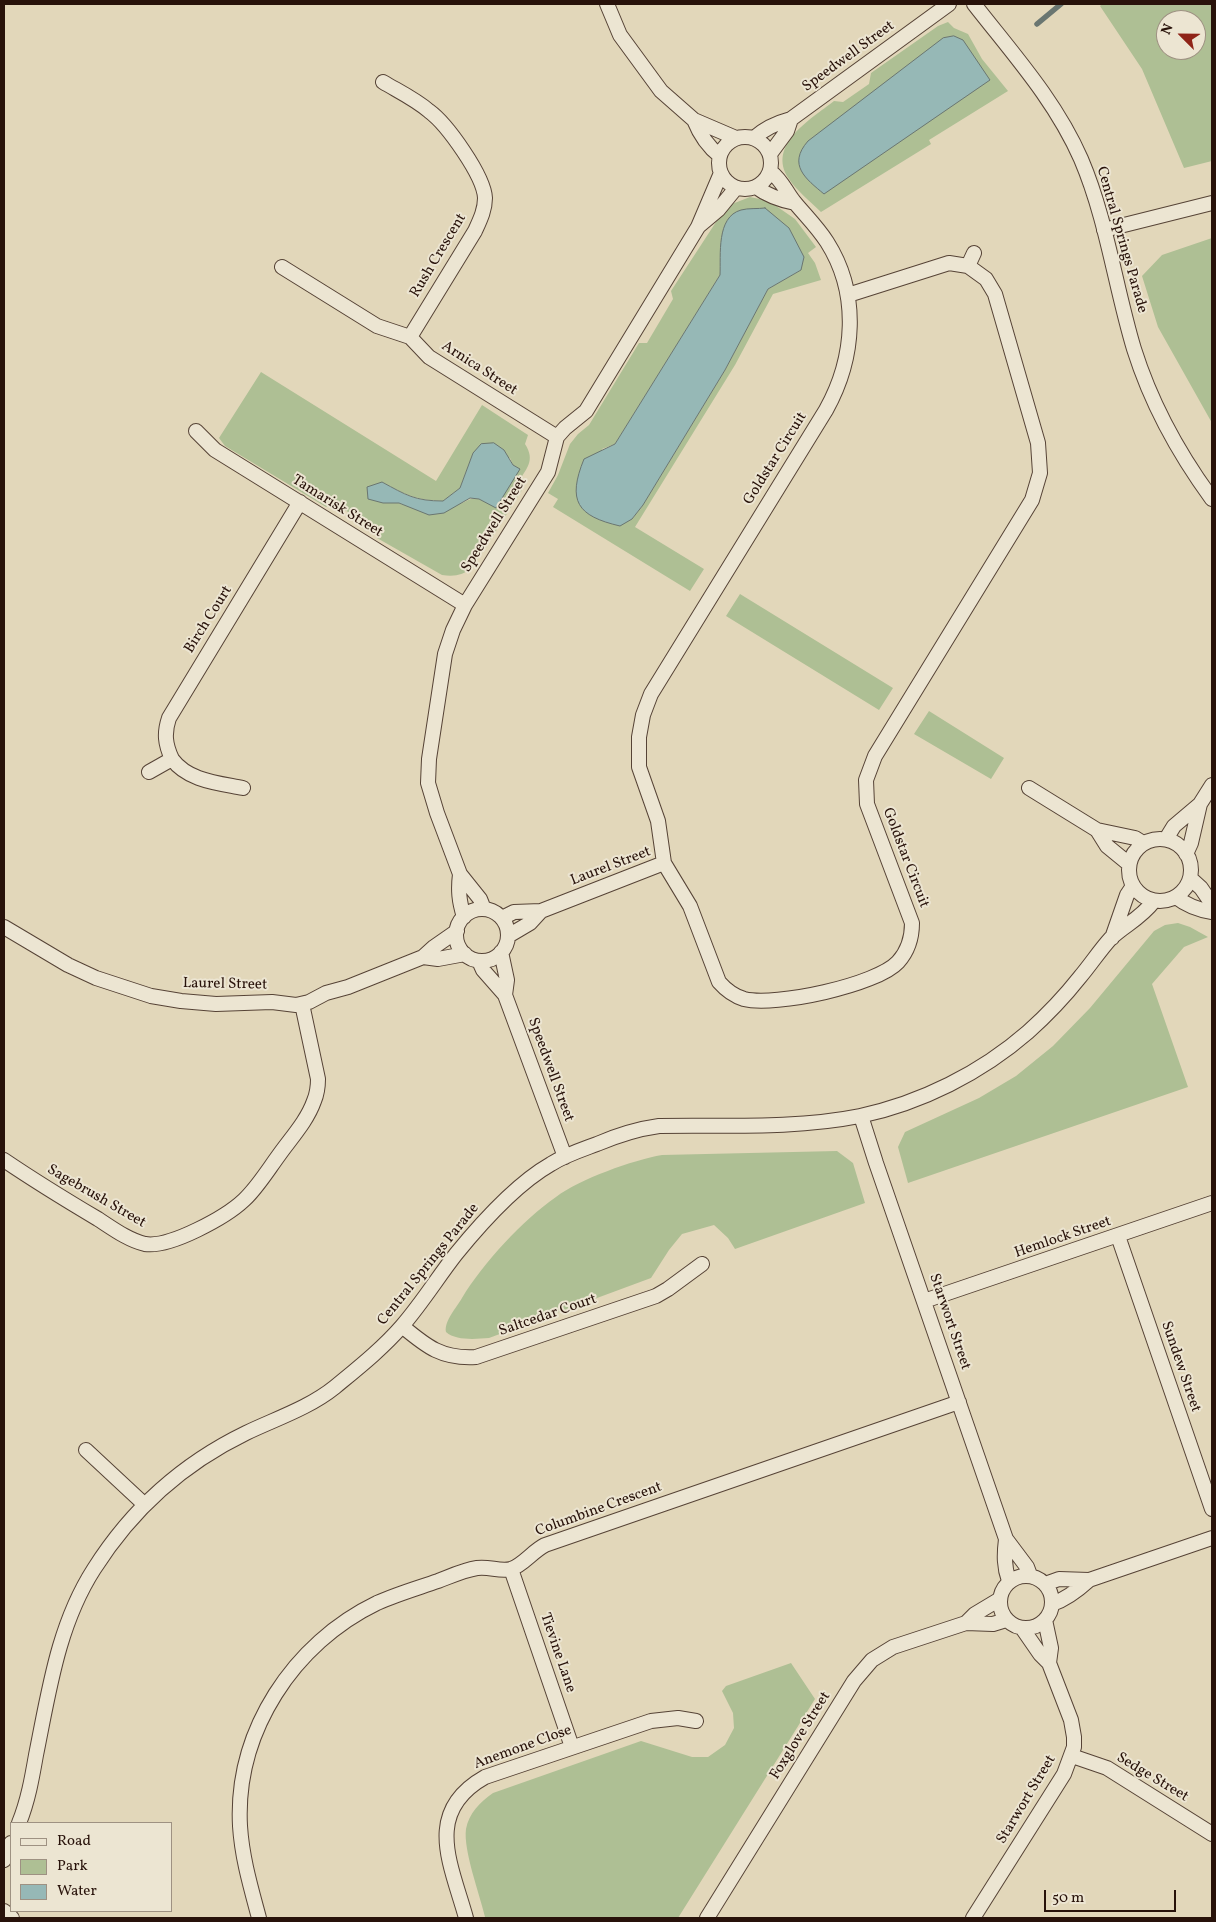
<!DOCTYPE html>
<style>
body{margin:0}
#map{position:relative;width:1216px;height:1922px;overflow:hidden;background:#e2d7ba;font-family:Vollkorn,serif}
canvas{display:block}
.frame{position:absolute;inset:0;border:5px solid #28120a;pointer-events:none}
.legend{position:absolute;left:10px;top:1822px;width:162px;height:90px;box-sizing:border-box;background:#ece5d2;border:1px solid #9e9182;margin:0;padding:6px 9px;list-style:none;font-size:15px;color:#28120a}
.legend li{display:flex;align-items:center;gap:10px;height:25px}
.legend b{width:25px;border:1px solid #9e9182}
.north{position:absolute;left:1156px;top:10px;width:50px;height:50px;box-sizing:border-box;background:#ece5d2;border:1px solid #9e9182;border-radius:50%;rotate:293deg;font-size:14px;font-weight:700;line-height:20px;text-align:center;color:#28120a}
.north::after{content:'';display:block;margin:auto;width:18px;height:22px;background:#8f2418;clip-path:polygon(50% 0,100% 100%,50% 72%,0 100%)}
.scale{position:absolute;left:1044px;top:1890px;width:132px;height:22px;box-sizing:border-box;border:2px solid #28120a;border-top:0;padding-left:6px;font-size:15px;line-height:18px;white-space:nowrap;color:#28120a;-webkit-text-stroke:4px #ece5d2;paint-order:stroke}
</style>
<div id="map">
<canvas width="1216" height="1922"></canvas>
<div class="frame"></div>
<ul class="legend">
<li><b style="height:6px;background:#ece5d2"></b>Road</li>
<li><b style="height:14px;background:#aebf94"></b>Park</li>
<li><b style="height:14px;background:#96b8b6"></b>Water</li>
</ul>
<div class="north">N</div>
<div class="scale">50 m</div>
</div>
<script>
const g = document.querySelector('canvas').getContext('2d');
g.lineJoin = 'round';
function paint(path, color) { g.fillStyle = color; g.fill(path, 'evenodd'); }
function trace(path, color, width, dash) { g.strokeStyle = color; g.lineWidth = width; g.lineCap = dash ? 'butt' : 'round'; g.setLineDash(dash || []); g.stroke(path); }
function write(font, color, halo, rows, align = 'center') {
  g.font = font + ' Vollkorn,serif'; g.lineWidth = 4; g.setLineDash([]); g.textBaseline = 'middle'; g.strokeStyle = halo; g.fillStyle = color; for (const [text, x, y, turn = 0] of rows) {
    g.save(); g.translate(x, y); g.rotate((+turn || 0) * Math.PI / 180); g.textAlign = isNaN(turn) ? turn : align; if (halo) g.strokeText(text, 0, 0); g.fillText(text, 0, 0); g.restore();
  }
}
paint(new Path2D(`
 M1102 4H1212V161L1184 168 1142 69 1100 6ZM1166 20H1196V50H1166Z
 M948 22 954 28 968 34 982 59 1008 91 929 140 931 144 821 212C810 201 797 191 789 179 766 145 811 119 834 101L843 102 869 84 871 73 938 26Z
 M750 197 769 201 795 219 816 247 808 253 815 263 821 280 773 294 735 365 635 527 704 569 690 591 553 507 558 499 548 493 558 475 570 444 578 434 589 425 639 343H647L673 299 671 291 716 222 732 204ZM721 246 801 270 768 289 725 370 643 505 632 519 602 449 615 444 720 275Z
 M1212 238V423L1158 327 1142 276 1162 255Z
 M261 372 436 481 482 405 528 435 525 444C536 461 526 469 517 484L522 490 473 567C463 575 455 577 442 575L377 538 375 528 333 503 326 507 225 446 219 438ZM473 453 510 458 513 465 486 502C471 494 470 501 457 505 448 507 406 508 399 503 393 498 387 488 382 482 406 495 415 500 443 501L460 488Z
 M740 594 893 688 879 710 726 616Z
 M929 711 1004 758 991 779 914 734Z
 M1178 923 1190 927 1208 937 1184 947 1152 984 1188 1087 908 1183 898 1147 905 1132 979 1098 1016 1076 1053 1046 1090 1008 1154 931 1165 925Z
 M837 1151 853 1163 865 1203 735 1249 728 1238 714 1225 682 1234 669 1250 651 1278 489 1338C476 1339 456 1341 446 1332 444 1321 457 1307 462 1298 483 1263 523 1220 556 1197 580 1179 633 1160 662 1155Z
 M791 1663 815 1699 678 1918 485 1917C480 1895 463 1850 466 1829 469 1813 480 1802 493 1793L641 1741 692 1757H708L725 1745 734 1728 733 1713 722 1691 726 1686Z`), '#aebf94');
const water = new Path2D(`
 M954 36 963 40 990 80 824 194C806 179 787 165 808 141L943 38Z
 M765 208 789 228 804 257 801 270 768 289 725 370 643 505 632 519 620 526C577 516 567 501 584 459L615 444 720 275C721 255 716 217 741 210 748 208 758 209 765 208Z
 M494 443 504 450 513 465 520 469 496 508 479 499 470 498 444 513 429 515 399 503H383L368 499 367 487 382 482C406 495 415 501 443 501L460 488 473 453 481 444Z`);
paint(water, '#96b8b6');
trace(water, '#6a7671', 1);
trace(new Path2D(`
 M1037 24 1061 4`), '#6a7671', 5.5);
const minor = new Path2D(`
 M607 4 620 35 661 91 694 120 736 138
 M974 4C1013 54 1055 100 1081 159 1107 220 1115 286 1134 349 1151 403 1179 454 1212 499
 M383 82C398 91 415 99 429 111 447 124 484 176 485 198 485 210 480 220 475 231L410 337
 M694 120C700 135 707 146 720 156
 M719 163a26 26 0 1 1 52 0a26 26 0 1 1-52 0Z
 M754 138C765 128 776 123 791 119L949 4
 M770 154 787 131 791 119
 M770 171C784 182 786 193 796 204 807 217 818 228 827 242 860 294 855 358 826 410L651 694 643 715 639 737V767L658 821 664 863 690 906 719 982C726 990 734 996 744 999 775 1007 877 985 898 962 908 951 912 937 912 923L867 804 866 780 875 756 1032 500 1040 473 1038 443 995 294 986 279 968 266
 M756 187C768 196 780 200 795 203
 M699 226 718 210 736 188
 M1104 230 1212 203
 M282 267 377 326 410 337 429 357 557 437
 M848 295 949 263 968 266 974 253
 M196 431 215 450 465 605
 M172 759C188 781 218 783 243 788
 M149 772 172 759C165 744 164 733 169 718L300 502
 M1029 788 1097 830 1135 838 1143 843
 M1097 830 1107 846 1129 864
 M1129 870a31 31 0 1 1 62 0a31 31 0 1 1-62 0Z
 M1166 839 1174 826 1200 804 1212 785
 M1186 854 1191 843 1200 804
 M460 874C458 890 459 901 464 917
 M1190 878 1201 888 1212 904
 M1176 897C1186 905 1199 910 1212 912
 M484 909 480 899 460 874 437 813 428 783 429 759 445 654 453 630 465 605 548 472 557 437 565 428 586 411 698 227 721 173
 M456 935a26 26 0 1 1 52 0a26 26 0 1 1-52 0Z
 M502 918 514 912 541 911
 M4 927 68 965 96 978 151 996 181 1001 216 1004 272 1002 296 1005 309 1002 326 993 348 987 423 957 434 947 457 931
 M508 936 530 923 541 911 664 863
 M1112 938 1127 895 1133 886
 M501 952 507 980 505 995
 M423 957 438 959 465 954
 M479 961 483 970 505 995 565 1157
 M861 1116 876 1163 1006 1539 1027 1567 1030 1575
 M4 1160C35 1181 66 1200 98 1219 112 1228 128 1240 145 1244 170 1248 226 1217 244 1200 257 1188 268 1170 279 1155 291 1138 307 1121 314 1101 317 1094 318 1087 318 1079L302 1004
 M1118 1236 1212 1509
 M924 1301 1212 1203
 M402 1326C427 1347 442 1359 476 1357L656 1296 668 1289 702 1264
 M86 1450 144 1504
 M1006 1539C1004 1555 1004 1567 1009 1581
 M511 1569 572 1747
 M1000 1602a26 26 0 1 1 52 0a26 26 0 1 1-52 0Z
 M1045 1584 1059 1579 1089 1580 1212 1538
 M1052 1604C1067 1599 1078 1590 1089 1580
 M1045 1620 1051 1648 1049 1663
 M966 1623 975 1614 1000 1599
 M1072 1756 1107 1768 1212 1834
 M19 1823C28 1801 32 1778 36 1755 49 1691 58 1625 94 1569 132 1509 182 1464 246 1433 275 1419 309 1408 335 1387 358 1368 382 1349 402 1326 422 1303 438 1277 456 1254 482 1222 516 1184 551 1164 565 1155 581 1150 597 1144 618 1135 637 1129 659 1126 726 1125 795 1129 860 1116 921 1103 981 1073 1028 1032 1047 1015 1065 996 1080 977 1091 964 1100 950 1111 938 1126 924 1140 919 1154 901
 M4 1860 11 1843
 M4 1911 12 1918
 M259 1918C251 1888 242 1858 240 1826 235 1731 294 1643 377 1603 397 1594 418 1588 438 1581 451 1576 464 1570 477 1568 489 1566 500 1572 511 1569 523 1565 533 1551 545 1545L959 1402
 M466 1918C451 1864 423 1812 485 1777L651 1721 678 1718 696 1721
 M707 1918 854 1681 872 1660 893 1647 966 1623 993 1624 1006 1620
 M973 1918 1064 1774 1074 1747V1737L1071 1720 1049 1663 1040 1654 1022 1628`);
trace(minor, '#564336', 16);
trace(minor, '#ece5d2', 14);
write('15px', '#28120a', '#ece5d2', [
 ["Speedwell Street",849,57,-36],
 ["Central Springs Parade",1121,240,74],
 ["Rush Crescent",439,256,-59],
 ["Arnica Street",479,369,33],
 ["Goldstar Circuit",776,459,-58],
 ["Tamarisk Street",337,507,32],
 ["Speedwell Street",495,525,-58],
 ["Birch Court",209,620,-58],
 ["Goldstar Circuit",905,858,69],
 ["Laurel Street",611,867,-21],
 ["Laurel Street",225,985,1],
 ["Speedwell Street",550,1070,70],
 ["Sagebrush Street",96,1197,30],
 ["Hemlock Street",1063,1238,-19],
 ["Central Springs Parade",429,1265,-51],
 ["Saltcedar Court",548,1316,-19],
 ["Starwort Street",949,1322,71],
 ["Sundew Street",1180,1367,71],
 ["Columbine Crescent",599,1510,-20],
 ["Tievine Lane",557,1653,71],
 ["Foxglove Street",801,1736,-58],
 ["Anemone Close",523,1748,-20],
 ["Sedge Street",1152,1778,31],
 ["Starwort Street",1027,1800,-59]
]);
</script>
